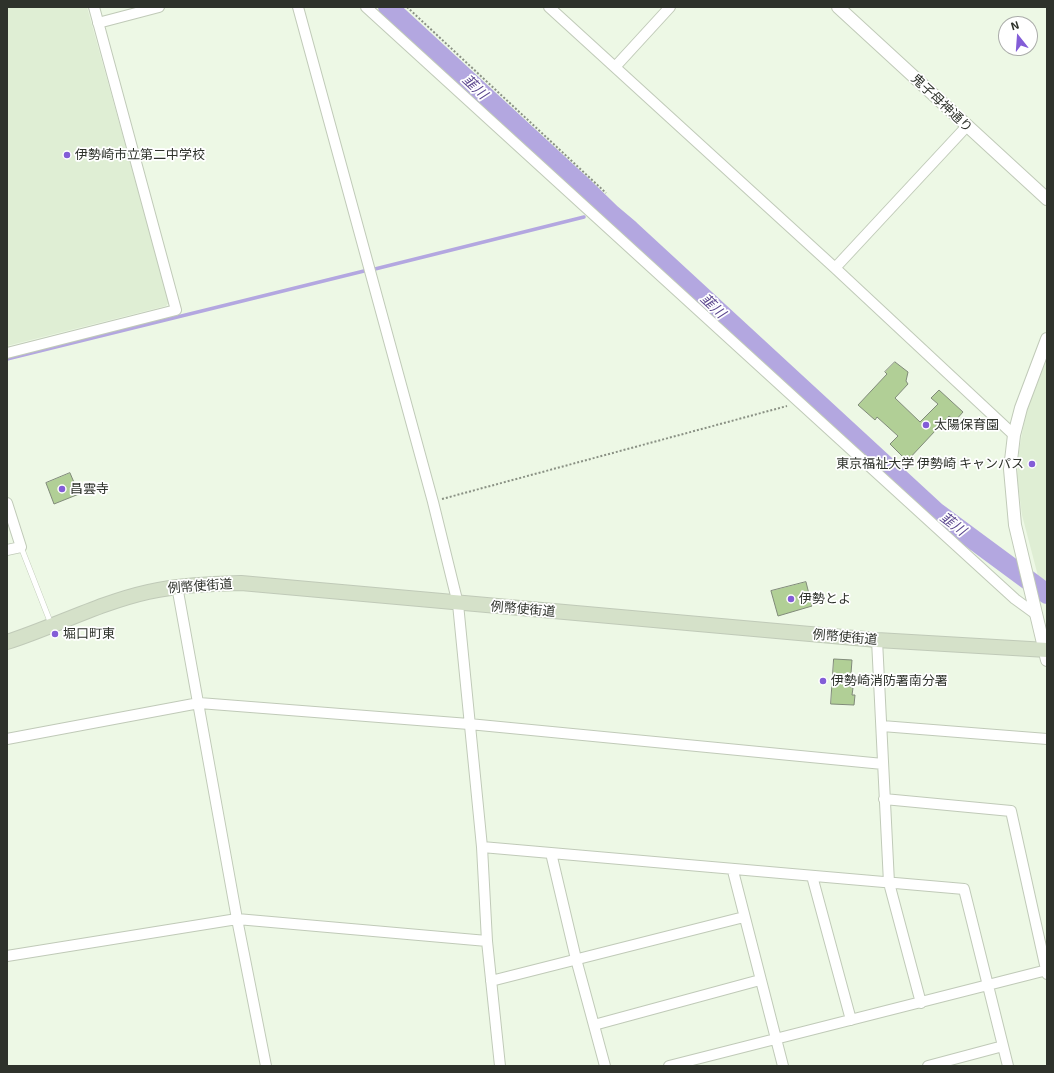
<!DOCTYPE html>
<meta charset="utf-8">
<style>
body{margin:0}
#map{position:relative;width:1054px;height:1073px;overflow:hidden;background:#edf8e5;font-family:"Exo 2",sans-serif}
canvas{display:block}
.frame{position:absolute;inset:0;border:8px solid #2e322b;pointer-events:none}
.north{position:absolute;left:998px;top:16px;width:40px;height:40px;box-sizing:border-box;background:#fff;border:1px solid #abadaa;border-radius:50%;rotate:343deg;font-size:11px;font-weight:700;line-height:16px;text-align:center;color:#2e322b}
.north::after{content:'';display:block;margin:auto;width:14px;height:18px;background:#835dd7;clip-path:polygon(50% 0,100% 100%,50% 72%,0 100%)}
</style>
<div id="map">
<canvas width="1054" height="1073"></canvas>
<div class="frame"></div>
<div class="north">N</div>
</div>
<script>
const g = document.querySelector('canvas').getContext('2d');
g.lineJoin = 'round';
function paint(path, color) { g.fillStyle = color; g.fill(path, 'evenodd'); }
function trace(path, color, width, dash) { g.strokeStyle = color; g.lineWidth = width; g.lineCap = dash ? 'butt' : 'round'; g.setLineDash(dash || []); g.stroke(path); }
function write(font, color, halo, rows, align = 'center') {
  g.font = font + ' "Exo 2","Noto Sans JP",sans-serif'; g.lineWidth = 3.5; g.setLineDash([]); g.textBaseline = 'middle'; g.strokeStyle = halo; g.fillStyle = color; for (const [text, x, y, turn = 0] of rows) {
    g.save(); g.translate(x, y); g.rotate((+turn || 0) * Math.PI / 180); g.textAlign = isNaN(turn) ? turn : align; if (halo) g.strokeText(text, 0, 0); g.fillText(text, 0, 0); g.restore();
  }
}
paint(new Path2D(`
 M7 7H87L169 302 166 306 7 346Z
 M1047 359V581L1038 576 1022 515 1017 477 1019 450 1026 412Z`), '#dfeed4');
trace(new Path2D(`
 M596 210 602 206
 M375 269 584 217
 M7 359 364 271`), '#b3a7e0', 3.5);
trace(new Path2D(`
 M388 7 579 183 611 214 630 230 936 512 1047 594`), '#b3a7e0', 20);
const building = new Path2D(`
 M895 362 908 372 906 381 908 384 895 398 920 422 938 404 931 398 939 390 963 412 955 421 949 416 907 461 890 444 898 436 877 417 875 420 858 405 887 374 885 372Z
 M70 473 79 494 54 504 46 483Z
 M806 582 812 606 778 616 771 591Z
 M834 659 852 660 850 687 853 688 852 695H855L854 705 831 704Z`);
paint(building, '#b1cf96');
trace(building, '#808a79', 1);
const service = new Path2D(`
 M21 547 51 624`);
const minor = new Path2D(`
 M298 7 433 502 458 604 482 847 487 941 500 1066
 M366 7 1015 599 1037 615
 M549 7 835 268 1014 435
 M98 23 159 7
 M615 67 670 7
 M835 268 967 126
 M7 353 176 310 94 7
 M7 503 21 547 7 550
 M177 586 237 919 266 1066
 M877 640 889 883 921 1003
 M882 726 1047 739
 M7 739 199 703 469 724 883 764
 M884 799 1011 811 1047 974
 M482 847 964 889 1008 1066
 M551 853 576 959 605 1066
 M733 871 783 1066
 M812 876 851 1020
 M7 956 237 919 487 941
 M491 981 744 917
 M594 1025 760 980
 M669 1066 1047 970
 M928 1066 1003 1046`);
const tertiary = new Path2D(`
 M838 7 1047 199
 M1047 339 1021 408 1014 435 1010 469 1015 525 1047 660`);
const secondary = new Path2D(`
 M7 642C54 627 99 603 148 592 179 585 210 584 241 583L877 640 1047 650`);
trace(service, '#c0cab8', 6);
trace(minor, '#c0cab8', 12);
trace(tertiary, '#c0cab8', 14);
trace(secondary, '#c0cab8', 16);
trace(new Path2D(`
 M407 7 606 193
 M442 499 787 406`), '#8a9184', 2, [2, 2]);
trace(service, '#fff', 5);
trace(minor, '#fff', 10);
trace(tertiary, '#fff', 12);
trace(secondary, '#d5e1c9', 14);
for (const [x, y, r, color] of [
 [67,155,4,"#835dd7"],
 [926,425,4,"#835dd7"],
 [1032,464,4,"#835dd7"],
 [62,489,4,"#835dd7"],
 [791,599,4,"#835dd7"],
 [55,634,4,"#835dd7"],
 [823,681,4,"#835dd7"]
]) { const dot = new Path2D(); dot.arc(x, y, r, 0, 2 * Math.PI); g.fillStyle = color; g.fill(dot); trace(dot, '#fff', 1.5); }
write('13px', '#2e322b', '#fff', [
 ["鬼子母神通り",942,103,43],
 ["例幣使街道",200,586,-4],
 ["例幣使街道",523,609,5],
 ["例幣使街道",845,637,5]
]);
write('13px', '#2e322b', '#fff', [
 ["伊勢崎市立第二中学校",75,155],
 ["太陽保育園",934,425],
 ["東京福祉大学 伊勢崎 キャンパス",1024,464,"right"],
 ["昌雲寺",70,489],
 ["伊勢とよ",799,599],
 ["堀口町東",63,634],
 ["伊勢崎消防署南分署",831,681]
], 'left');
write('italic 14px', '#5a468d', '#fff', [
 ["韮川",475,87,43],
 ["韮川",713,306,43],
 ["韮川",953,524,37]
]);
</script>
